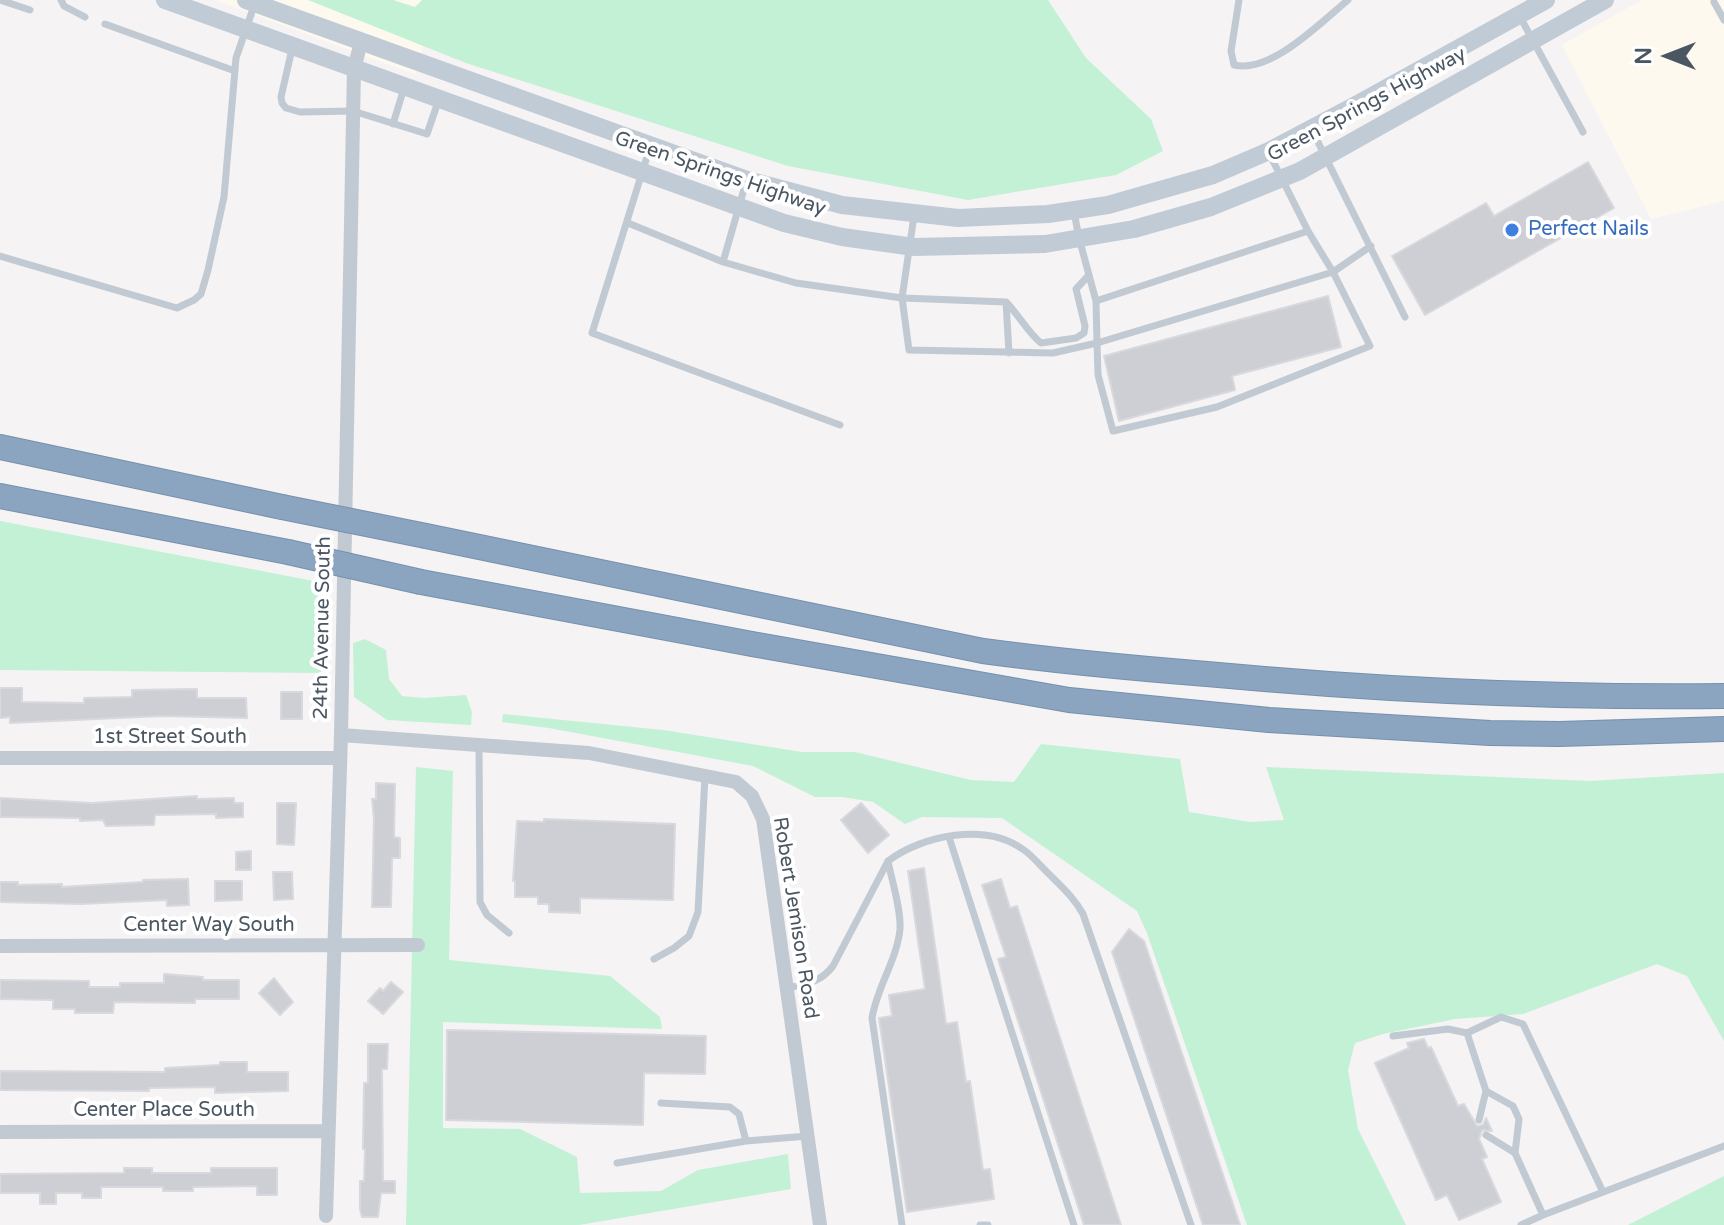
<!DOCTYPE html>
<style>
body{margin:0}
#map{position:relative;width:1724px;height:1225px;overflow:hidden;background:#f5f3f3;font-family:"Varela Round",sans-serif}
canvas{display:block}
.north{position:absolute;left:1628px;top:16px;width:80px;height:80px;-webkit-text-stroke:6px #fff;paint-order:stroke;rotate:270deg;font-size:22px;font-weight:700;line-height:32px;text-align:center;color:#4a5661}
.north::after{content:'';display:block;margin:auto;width:28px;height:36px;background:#4a5661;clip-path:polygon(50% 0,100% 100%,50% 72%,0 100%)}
</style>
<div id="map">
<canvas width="1724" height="1225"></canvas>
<div class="north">N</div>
</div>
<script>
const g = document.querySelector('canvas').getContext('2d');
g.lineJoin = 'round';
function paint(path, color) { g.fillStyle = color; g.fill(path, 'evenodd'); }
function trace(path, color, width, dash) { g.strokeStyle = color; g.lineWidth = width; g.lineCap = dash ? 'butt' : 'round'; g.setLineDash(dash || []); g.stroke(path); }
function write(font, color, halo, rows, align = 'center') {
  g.font = font + ' "Varela Round",sans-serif'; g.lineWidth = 8; g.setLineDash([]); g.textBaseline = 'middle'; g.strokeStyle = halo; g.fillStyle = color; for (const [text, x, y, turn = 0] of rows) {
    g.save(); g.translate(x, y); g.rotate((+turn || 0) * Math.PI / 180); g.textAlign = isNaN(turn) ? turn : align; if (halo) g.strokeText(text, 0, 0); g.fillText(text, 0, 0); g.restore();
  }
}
paint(new Path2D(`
 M215 0H434L416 75Z
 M1642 0H1724V201L1651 219 1562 45Z`), '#fdf9ef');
paint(new Path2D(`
 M308 0H393L415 7 422 0H1048L1086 58 1151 119 1163 151 1116 175 968 200 788 166 466 63Z
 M0 521 319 582 321 673 0 670Z
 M365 639 386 650 389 679 402 696 424 698 466 695 472 712 471 725 387 720 354 697 353 643Z
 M503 714 663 730 802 752H855L971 780 1014 782 1041 744 1180 759 1189 812 1250 822 1284 820 1266 767 1590 781 1724 773V1041L1687 976 1657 964 1523 1014 1455 1019 1383 1034 1355 1043 1348 1070 1358 1129 1406 1225H1247L1147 933 1137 911 1002 818 922 817 905 824 873 802 842 797H815L753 766 549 728 502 722Z
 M416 767 453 771 449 960 610 976 660 1017 662 1029 443 1022V1128L520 1129 577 1157 580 1193 661 1191 698 1170 788 1154 791 1189 579 1225H406Z
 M1724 1176V1225H1628Z`), '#c3f1d5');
const building = new Path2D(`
 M1588 162 1614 208 1425 315 1392 256 1486 203 1494 216Z
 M1328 296 1341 347 1232 376 1235 390 1119 421 1104 356Z
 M0 688H22V702L84 703V698L132 697V690L197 689V698H246L247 718 162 716 10 723V717L0 718Z
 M281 692H302V719H281Z
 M376 783 395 784 394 837 400 838V858H392L391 907H372L374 819 372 799H376Z
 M197 796V799L234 798V803H243V817L216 818V814L155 815 154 825 106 826 103 820 80 821V818L0 817V798L92 803Z
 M277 803H296L294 845 277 844Z
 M861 803 889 835 868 853 841 820Z
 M544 819 675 824 673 900 580 898V913L549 912V904H538V897H515V881H513L517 821 544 822Z
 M251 851V870H236V852Z
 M924 868 946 1024 957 1022 966 1082 970 1081 983 1170 990 1169 994 1199 907 1212 879 1018 892 1016 889 995 925 989 908 871Z
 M273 872H292L293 899 274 900Z
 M188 879 189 905 167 906V900L80 904 0 902V882H18V885L62 884V887L143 882V880Z
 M1001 879 1010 908 1017 906 1121 1225H1084L998 959 1006 957 982 885Z
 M215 881H242V900L215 901Z
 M1129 929 1144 941 1240 1225H1203L1112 952Z
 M164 974 203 977V980H239V999H195V1003L114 1002 113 1013H75V1009H53V1000L0 999V980L89 981V987H120V983H164Z
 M274 978 293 1002 280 1015 259 993Z
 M391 982 403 992 383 1014 368 1001 380 988 383 991Z
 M447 1030 706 1036 705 1074 644 1073 643 1125 446 1120Z
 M1424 1039 1428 1048 1431 1047 1458 1106 1464 1104 1477 1126 1483 1125 1486 1118 1492 1131 1482 1130 1479 1139 1487 1157 1482 1159 1501 1202 1459 1220 1447 1195 1436 1200 1375 1063 1409 1048 1407 1043Z
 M368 1044H388L387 1069H382L383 1181H395V1193H381L378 1217H362L360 1209V1181H364L365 1149H363L364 1083H368Z
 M220 1062H247V1072H288V1091L215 1093V1087L149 1088V1091L0 1090V1071L165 1072V1068L220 1065Z
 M124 1168H152V1173H211V1168H277V1195H257V1186L193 1187V1191H163V1187H101V1198H82V1193H56V1204H40V1193H0V1174L124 1173Z`);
paint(building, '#cdcfd5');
trace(building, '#d7d9de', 2);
const highway = new Path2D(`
 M0 447 282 507
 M0 496 288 552
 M426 536 983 651C1057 661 1132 668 1207 674 1379 690 1551 698 1724 696
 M421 582 752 644 1069 700 1269 720 1490 733 1559 734 1724 729`);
trace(highway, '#7690ad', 26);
trace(new Path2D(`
 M0 0 30 10
 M61 0 64 6 85 17
 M1239 0 1231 51 1234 65C1271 74 1321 22 1348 0
 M1714 2 1724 20
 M1519 15 1583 132
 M105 24 235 71
 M292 49 281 97 282 103 286 108 300 112 353 111 427 134 439 99
 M393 124 404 88
 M1312 130 1405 317
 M650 147 592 333 840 425
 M1074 212 1079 238 1096 301 1097 343 1053 353 909 350 902 298 1006 302C1018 314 1029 334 1041 343L1076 338 1084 333 1085 326 1076 289 1089 275
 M628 223 723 262 746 182
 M1308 231 1333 272 1371 246
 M0 256 177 308 194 300 201 294 208 270 224 197 236 58 255 3
 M723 262 796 283 902 298 914 216
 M1333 272 1370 346 1217 407 1113 431 1098 375 1097 343Z
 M1096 301 1308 231 1269 153
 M1006 302 1009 353
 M479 745 480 902 487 915 509 933
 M949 837 1074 1225
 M888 861C892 882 901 908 900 929 897 960 877 987 872 1018L902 1225
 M654 959 674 948 689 936 698 912 705 776
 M787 988C806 984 820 983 833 966L888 861C923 835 986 822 1024 850 1034 857 1042 868 1051 876 1063 888 1075 899 1083 914L1191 1225
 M1393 1036 1448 1029 1467 1033
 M661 1103 730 1107 739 1114 746 1141
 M1479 1120 1486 1091
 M1486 1135 1515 1153
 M617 1163 746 1141 808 1136
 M1543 1215 1724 1146
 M980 1225H988
 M1521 1225 1543 1215 1515 1153 1519 1119 1513 1106 1486 1091 1467 1033 1501 1017 1523 1024 1603 1192`), '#c1cad2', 7);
trace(new Path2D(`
 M341 735 589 753 736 782 752 796 763 819 820 1225
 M0 758H340
 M0 946 418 945
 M0 1132 328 1131
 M326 1216 341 735 354 69 361 42`), '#c1cad2', 14);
trace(new Path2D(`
 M165 0 784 223 842 237 914 247 1045 244 1134 229 1211 207 1300 171 1605 0
 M246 0 747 180 842 205 958 218 1048 214 1108 205 1213 175 1269 151 1356 105 1546 0`), '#c1cbd6', 18);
trace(highway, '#8ba5c1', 24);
const highwayBridge = new Path2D(`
 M282 507 426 536
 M288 552 421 582`);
trace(highwayBridge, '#7690ad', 26, []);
trace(highwayBridge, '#8ba5c1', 24);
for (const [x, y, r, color] of [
 [1512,230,8,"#3f7fe0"]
]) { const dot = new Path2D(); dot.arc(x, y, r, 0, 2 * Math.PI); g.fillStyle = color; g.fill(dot); trace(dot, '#fff', 3); }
write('20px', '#4a5661', '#fff', [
 ["Green Springs Highway",1367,105,-28],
 ["Green Springs Highway",720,174,19],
 ["24th Avenue South",323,628,-89],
 ["1st Street South",170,738],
 ["Robert Jemison Road",795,918,81],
 ["Center Way South",209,926],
 ["Center Place South",164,1111]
]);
write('20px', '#366cbe', '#fff', [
 ["Perfect Nails",1528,230]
], 'left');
</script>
